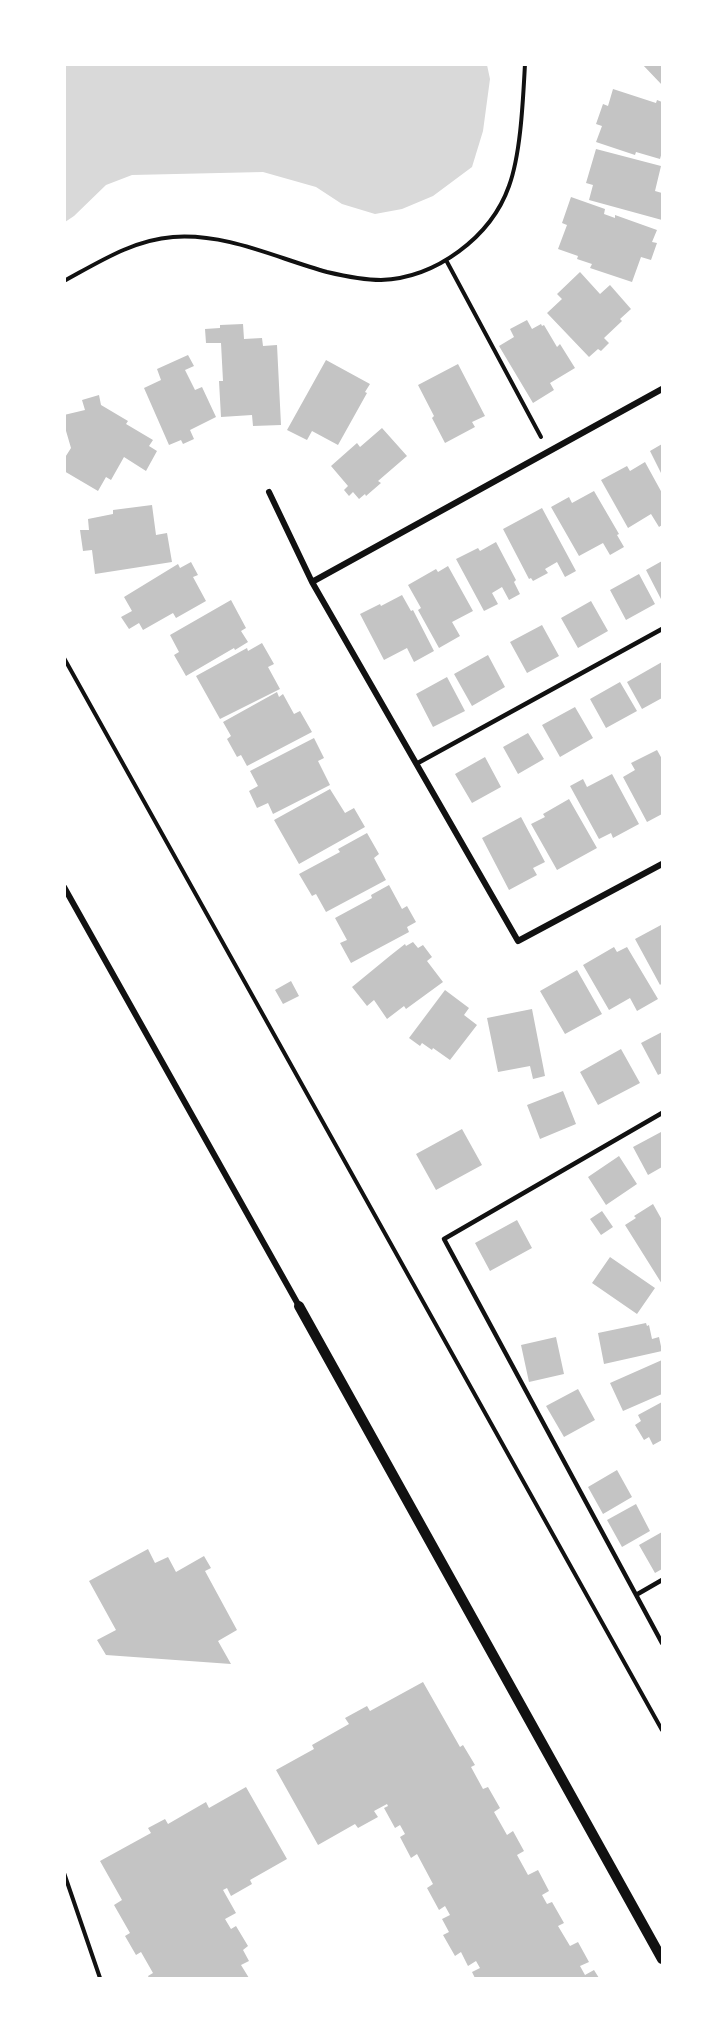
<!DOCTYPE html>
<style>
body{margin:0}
#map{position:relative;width:727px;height:2043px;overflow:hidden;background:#fff;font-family:"Sofia Sans Condensed",sans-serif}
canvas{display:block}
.frame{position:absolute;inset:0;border:66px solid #fff;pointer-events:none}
</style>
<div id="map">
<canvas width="727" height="2043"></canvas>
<div class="frame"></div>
</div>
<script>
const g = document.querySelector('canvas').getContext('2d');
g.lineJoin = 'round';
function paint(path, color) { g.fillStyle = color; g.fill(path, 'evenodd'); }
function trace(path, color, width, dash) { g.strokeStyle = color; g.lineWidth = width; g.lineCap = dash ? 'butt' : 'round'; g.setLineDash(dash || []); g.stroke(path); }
paint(new Path2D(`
 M487 65 490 79 483 131 472 167 433 196 402 209 375 214 342 204 316 187 263 172 132 175 106 185 74 216 65 222V65Z`), '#d9d9d9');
paint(new Path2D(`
 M642 64H662V85Z
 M613 89 656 103 657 100 662 102V152L660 159 636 152 635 155 596 142 602 126 596 124 603 104 608 106Z
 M596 149 661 166 655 191 662 193V220L589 200 593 185 586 183Z
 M571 197 605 209 604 214 615 218V215L657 230 652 242 657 243 651 260 641 257 632 282 590 268 592 264 577 259 578 256 558 249 567 225 562 223Z
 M580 272 600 294 610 285 631 309 620 319 622 321 604 338 609 343 601 351 598 349 589 357 547 313 562 299 557 294Z
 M527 320 532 329 541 324 542 326 544 325 557 347 560 344 575 368 550 383 554 390 533 403 499 346 514 337 510 329Z
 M243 324 244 339 262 338 263 346 277 345 281 425 253 426 252 415 221 417 219 381H223L221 343H206L205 329 220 328V325Z
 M188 355 194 366 185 370 195 390 202 387 216 417 190 430 194 439 183 444 181 440 169 445 144 388 161 380 157 369Z
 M326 360 370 384 365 392 367 393 338 445 312 431 307 440 287 430Z
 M458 364 485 416 472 422 475 427 445 443 432 418 434 416 418 385Z
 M99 395 101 405 128 421 126 424 153 440 149 446 157 451 146 471 124 457 111 480 106 477 98 491 64 471V459L71 448 64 424V415L85 410 82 400Z
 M382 428 407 456 378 481 381 483 366 496 365 494 359 499 353 492 349 496 344 490 348 486 331 466 357 443 360 447Z
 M662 444V475L650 451Z
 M645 462 662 493V525L659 527 651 514 628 528 601 480 627 466 630 471Z
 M594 491 619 534 617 535 624 547 610 555 603 543 579 556 551 507 569 497 572 503Z
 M152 505 156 535 167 533 172 562 95 574 92 550 83 551 80 530H89L88 519 113 514V510Z
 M542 508 576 571 565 577 557 562 545 569 548 573 533 581 531 578 529 579 503 529Z
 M496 542 516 580 514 582 520 594 509 600 502 587 492 593 498 604 484 611 456 559 478 548 480 551Z
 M662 561V601L646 570Z
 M191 562 198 575 193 577 206 601 176 618 173 613 143 630 139 623 129 629 121 617 132 611 124 597 178 564 180 568Z
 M448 566 473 611 452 622 460 636 439 648 418 610 421 608 408 585 436 569 438 572Z
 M639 574 655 604 626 620 610 590Z
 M402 595 411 611 413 610 434 651 414 662 407 648 384 660 360 614 380 604 381 606Z
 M231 600 246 628 241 631 248 642 235 650 234 648 186 676 174 655 179 652 170 635Z
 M591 601 608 631 578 648 561 618Z
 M542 625 559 656 527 673 510 642Z
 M262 643 274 664 268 667 280 689 220 719 196 676 247 648 248 651Z
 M488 655 505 687 472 706 454 674Z
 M662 662V698L642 709 627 682Z
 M447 677 465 711 433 727 416 694Z
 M620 682 637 711 606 728 590 699Z
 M277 692 279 697 283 694 294 714 300 711 312 732 247 766 241 755 237 757 227 739 231 736 223 722Z
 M575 707 593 738 560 757 542 725Z
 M528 733 544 759 518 774 503 747Z
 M314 738 324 758 318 761 330 785 273 814 268 803 257 808 249 791 258 786 250 771Z
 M657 750 662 759V814L647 822 623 777 635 770 631 763Z
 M485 757 501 787 472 803 455 774Z
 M612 774 639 824 613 838 611 833 599 839 570 786 583 779 587 787Z
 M330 789 345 813 354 808 365 827 299 864 274 820Z
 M569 799 597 848 557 870 531 824 545 817 543 814Z
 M521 817 545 862 533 868 537 875 509 890 482 838Z
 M367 833 379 854 374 858 386 880 326 912 316 894 312 896 299 874 340 852 338 849Z
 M389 885 402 909 407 906 416 922 407 927 409 932 351 963 340 943 347 940 335 918 372 898 371 895Z
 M661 925 662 928V983L660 985 635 939Z
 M413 942 418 948 423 945 432 957 427 961 443 982 406 1009 404 1006 387 1019 374 1000 367 1006 352 987 391 955 405 944 406 946Z
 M614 947 617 952 627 947 658 999 637 1011 630 998 609 1010 583 965Z
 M577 970 602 1014 565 1034 540 991Z
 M291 981 299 996 283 1004 275 990Z
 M445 990 469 1008 464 1015 477 1025 450 1060 433 1048 432 1050 422 1043 420 1046 409 1038Z
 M532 1009 545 1076 533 1079 530 1066 498 1072 487 1018Z
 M662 1032V1073L658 1075 641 1043Z
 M621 1049 640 1083 598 1105 580 1072Z
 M563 1091 576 1124 540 1139 527 1105Z
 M462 1129 482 1165 436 1190 416 1154Z
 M661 1132 662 1135V1167L648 1175 633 1147Z
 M619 1156 637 1184 606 1205 588 1177Z
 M653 1204 662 1220V1284L625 1225 636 1218 634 1216Z
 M602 1211 613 1227 601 1235 590 1219Z
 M517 1220 532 1248 490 1271 475 1243Z
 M610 1257 655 1288 637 1314 592 1283Z
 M646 1323 647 1326 649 1325 652 1339 659 1337 662 1351 604 1364 598 1333Z
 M556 1337 564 1374 529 1382 521 1345Z
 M662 1360V1394L623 1411 610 1383Z
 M578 1389 595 1420 564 1437 546 1406Z
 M662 1402V1440L653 1445 649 1437 644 1440 635 1425 641 1421 638 1415Z
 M617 1470 632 1497 603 1514 588 1487Z
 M636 1504 650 1531 622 1547 607 1520Z
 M662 1532V1569L655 1573 639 1545Z
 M148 1549 155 1563 168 1557 176 1572 204 1556 211 1568 205 1571 237 1630 218 1641 231 1664 106 1655 97 1640 116 1630 89 1581Z
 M423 1682 460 1747 463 1745 475 1765 471 1767 483 1789 488 1787 500 1808 494 1812 507 1835 513 1831 524 1851 517 1855 528 1875 538 1870 549 1891 542 1895 547 1904 552 1902 564 1923 558 1926 570 1946 578 1942 589 1962 580 1966 585 1975 594 1970 599 1978H475L472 1972 480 1968 476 1961 468 1966 461 1952 455 1956 443 1935 449 1932 442 1919 450 1915 445 1906 439 1910 427 1888 433 1884 417 1854 411 1858 400 1837 405 1834 400 1825 395 1828 384 1808 388 1806 387 1804 374 1811 378 1817 358 1828 355 1824 318 1845 276 1770 314 1749 312 1745 349 1724 345 1718 367 1706 370 1711Z
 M246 1787 287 1859 250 1880 252 1884 231 1896 227 1888 223 1890 236 1913 225 1919 231 1929 236 1926 248 1946 243 1950 249 1961 241 1965 249 1978H149L148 1976 153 1973 141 1952 136 1955 125 1936 130 1933 114 1905 122 1900 100 1861 151 1833 148 1828 165 1819 168 1824 206 1802 209 1808Z`), '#c4c4c4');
trace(new Path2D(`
 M446 260 541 437
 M64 281C99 262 133 240 173 237 227 233 276 258 327 272 344 276 363 280 381 280 436 278 491 237 509 186 521 153 523 99 525 64
 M64 658 662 1730
 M64 1873 100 1978`), '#111', 4);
trace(new Path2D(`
 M416 764 662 629
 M662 1113 444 1239 662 1643
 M636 1595 662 1580`), '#111', 4.5);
trace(new Path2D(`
 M662 389 312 582 518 941 662 864
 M269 492 312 582
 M64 887 299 1306`), '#111', 6);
trace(new Path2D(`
 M299 1306 662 1959`), '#111', 10);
</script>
